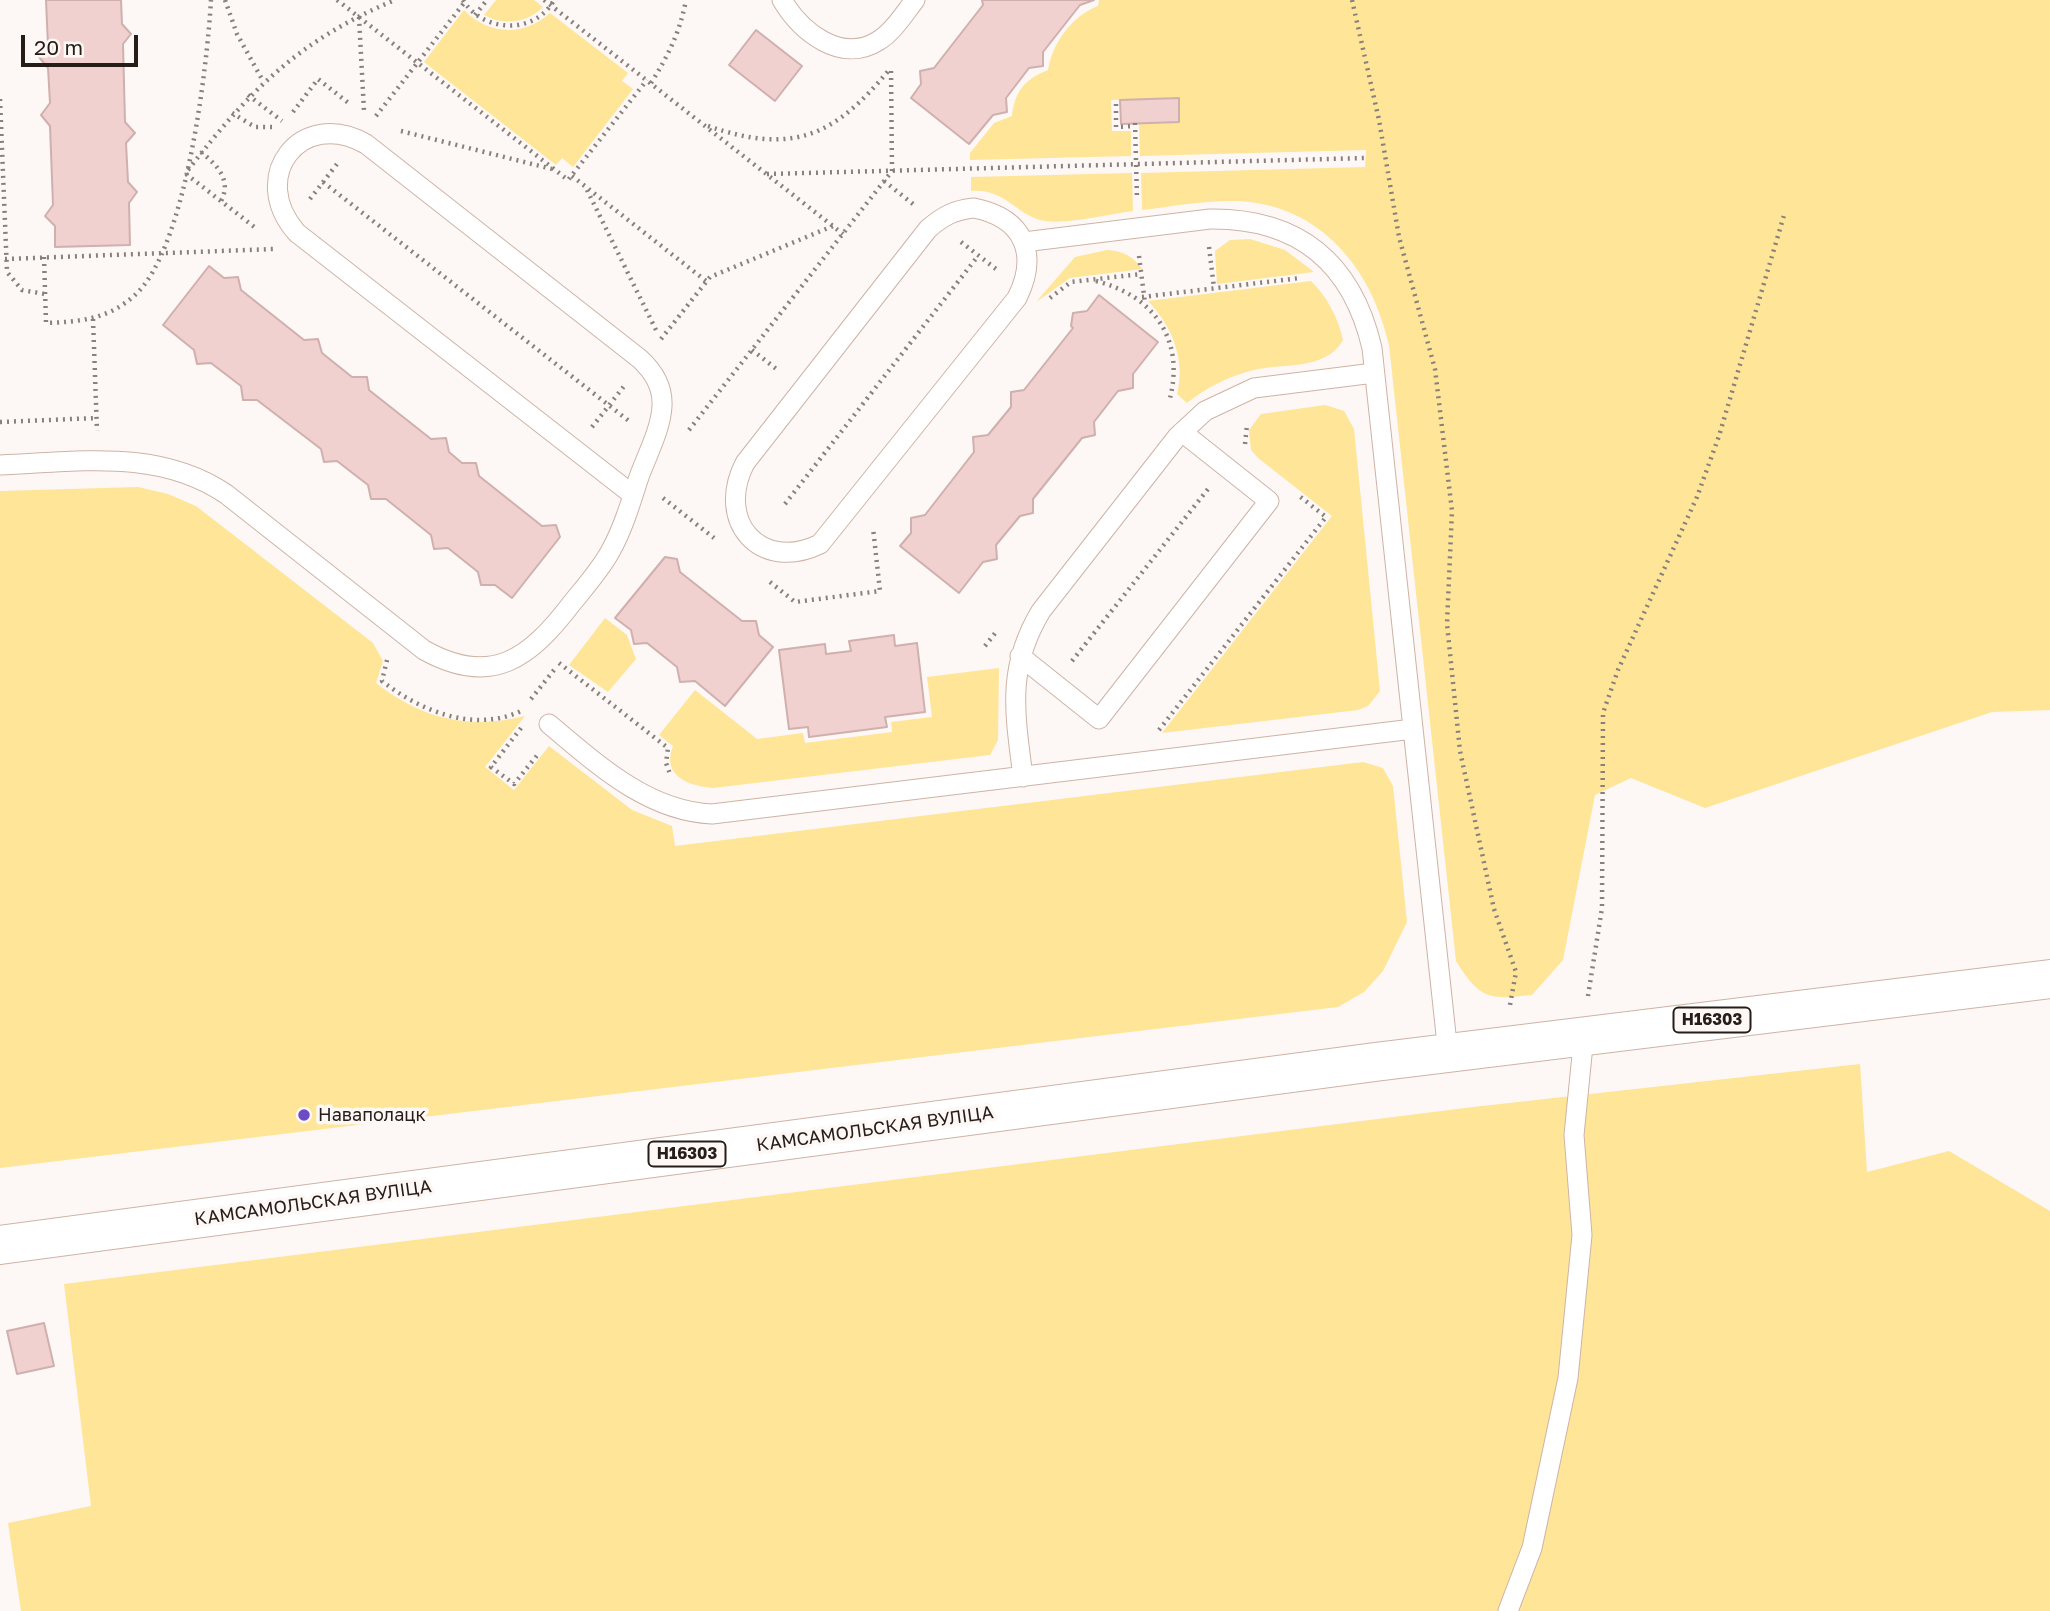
<!DOCTYPE html>
<meta charset="utf-8">
<style>
body{margin:0}
#map{position:relative;width:2050px;height:1611px;overflow:hidden;background:#fdf8f5;font-family:"Golos Text",sans-serif}
canvas{display:block}
.scale{position:absolute;left:21px;top:35px;width:117px;height:32px;box-sizing:border-box;border:4px solid #271d18;border-top:0;padding-left:9px;font-size:21px;line-height:24px;white-space:nowrap;color:#271d18;-webkit-text-stroke:5px #fdf8f5;paint-order:stroke}
</style>
<div id="map">
<canvas width="2050" height="1611"></canvas>
<div class="scale">20 m</div>
</div>
<script>
const g = document.querySelector('canvas').getContext('2d');
g.lineJoin = 'round';
function paint(path, color) { g.fillStyle = color; g.fill(path, 'evenodd'); }
function trace(path, color, width, dash) { g.strokeStyle = color; g.lineWidth = width; g.lineCap = dash ? 'butt' : 'round'; g.setLineDash(dash || []); g.stroke(path); }
function write(font, color, halo, rows, align = 'center') {
  g.font = font + ' "Golos Text",sans-serif'; g.lineWidth = 7; g.setLineDash([]); g.textBaseline = 'middle'; g.strokeStyle = halo; g.fillStyle = color; for (const [text, x, y, turn = 0] of rows) {
    g.save(); g.translate(x, y); g.rotate((+turn || 0) * Math.PI / 180); g.textAlign = isNaN(turn) ? turn : align; if (halo) g.strokeText(text, 0, 0); g.fillText(text, 0, 0); g.restore();
  }
}
paint(new Path2D(`
 M496 0H534L543 7C527 23 504 26 484 15Z
 M1099 0H2050V710L1992 712 1705 808 1631 778 1595 795 1563 960 1532 995C1488 1000 1480 999 1456 961L1389 345C1372 269 1321 205 1238 201 1206 200 1173 206 1142 210L1141 173 1365 167 1366 150 1140 156 1139 123 1179 122 1178 98 1111 100 1112 131H1131V156L970 160V153L994 123 1012 116C1015 91 1025 79 1048 70 1053 42 1072 16 1098 6Z
 M464 10C488 35 524 37 550 13L628 73 622 81 633 89 573 167 562 158 556 165 424 62Z
 M1132 173 1133 211C1108 214 1063 226 1040 220 1015 213 1004 188 971 191V177Z
 M1250 239 1285 250 1314 272 1217 284 1215 251 1230 240Z
 M1107 250C1123 251 1133 256 1142 269L1070 278 1036 302 1075 257Z
 M1311 281C1327 296 1338 318 1343 340 1325 372 1281 362 1250 371 1227 377 1206 388 1187 403L1177 394C1186 360 1172 326 1148 301Z
 M1325 405 1344 411 1354 429 1380 691 1368 706 1358 710 1162 733 1332 516 1258 458 1251 450 1249 430 1261 414Z
 M138 487 168 494 196 506 373 643 383 661 376 683C422 719 469 730 525 716L485 767 514 790 549 746 632 810 672 826 675 846 1363 762 1383 768 1393 786 1407 922 1383 971 1364 992 1338 1007 0 1168V491Z
 M605 618 627 635 636 659 608 692 569 665Z
 M999 668 998 740 990 755 713 788C689 786 661 776 673 746L659 735 695 690 757 739 803 733 805 743 892 732 891 722 932 717 927 677Z
 M1860 1064 1867 1172 1949 1151 2050 1211V1611H21L8 1523 91 1506 64 1284 1473 1107Z`), '#fee598');
const building = new Path2D(`
 M46 0H121L122 24 131 34 123 44 125 122 135 133 126 143 128 182 137 192 129 203 130 245 55 247V226L45 216 53 205 50 126 41 115 50 103 48 68 39 57 45 46H48Z
 M982 0H1094L1080 5 1043 52V66L1029 68 1006 98 1007 112 993 115 969 144 911 98 921 84 920 71 934 68 983 5Z
 M756 30 802 66 775 101 729 65Z
 M1179 98V122L1121 124 1120 100Z
 M209 266 224 278 238 277 241 290 304 340 318 339 322 353 352 377H367L369 390 431 439 446 438 449 452 462 463H476L479 476 542 526 556 525 560 537 512 598 495 585H481L478 572 448 548 434 549 431 535 386 499H371L368 485 337 461 324 462 321 449 257 400H243L241 386 211 363 197 364 194 350 163 325Z
 M1099 295 1158 342 1133 374V388L1118 391 1094 422 1095 435 1082 438 1033 499V513L1020 516 996 545 997 559 983 562 959 593 900 546 911 533V518L925 515 974 452 973 437 988 435 1011 407V392L1024 390 1073 328 1071 326 1073 313 1087 311Z
 M665 557 677 559 680 572 742 621H756L759 635 773 647 725 706 695 681 680 682 677 667 647 643 634 644 631 630 615 618Z
 M894 635 895 646 917 643 925 712 885 717 887 727 809 737 808 727 789 729 779 650 825 644 826 654 851 651 849 641Z
 M44 1323 54 1366 17 1374 7 1331Z`);
paint(building, '#f1d1cf');
trace(building, '#cfb0ae', 2);
const lane = new Path2D(`
 M782 0C801 32 841 64 878 41 893 32 904 14 915 0
 M974 208C1024 218 1039 254 1017 298L820 544C760 573 715 521 745 463L928 229C943 216 954 210 974 208Z
 M1024 242 1210 219C1298 218 1352 262 1372 348L1448 1053
 M0 465C78 462 158 448 226 494L424 650C492 688 530 658 572 603 585 587 600 570 610 552 623 529 631 502 639 477 647 455 661 429 662 406 663 387 653 371 640 359L366 144C301 107 247 177 297 233L633 495
 M1020 656 1099 719 1269 501 1182 432
 M549 724C597 764 647 811 712 814L1413 729
 M1023 777C1015 713 1006 669 1041 611L1177 437 1205 411 1254 388 1374 373
 M1508 1611 1532 1548 1568 1378 1582 1235 1574 1135 1584 1035`);
const primary = new Path2D(`
 M0 1245 1375 1062 2050 979`);
trace(lane, '#ceb3a7', 21);
trace(primary, '#ceb3a7', 40);
trace(new Path2D(`
 M225 0 237 34 263 81
 M337 0 568 180 647 80
 M463 0C483 33 535 35 554 0
 M544 0 843 234
 M1352 0 1379 120 1399 237 1435 369 1452 511 1447 624 1460 751 1494 909 1516 972 1510 1005
 M475 15 487 0
 M359 17 364 111
 M651 83C668 56 680 32 686 0
 M248 95 282 121
 M0 99 7 272 22 290 45 294
 M1116 104V127L1135 126
 M293 112 318 79 351 105
 M232 113 255 127H272
 M376 116 464 3
 M1135 123 1137 199
 M708 126C792 155 834 137 889 70
 M401 131 552 169
 M201 152C217 165 232 180 221 201
 M188 170C251 89 299 40 395 0
 M186 174 257 229
 M767 174 1366 158
 M572 176 706 281
 M884 181 913 204
 M323 182 629 421
 M587 190 657 332
 M310 199 337 164
 M961 242 996 269
 M1209 247 1214 288
 M1139 256 1145 303
 M44 257 46 323C79 322 109 319 135 295 186 249 207 69 211 0
 M5 259 274 249
 M1096 281C1155 296 1186 341 1169 402
 M1142 297 1300 278
 M1050 298 1071 282 1141 274
 M93 319 97 431
 M661 339 710 277 833 226
 M752 350 779 371
 M0 422 97 418
 M592 427 625 385
 M689 430 892 171 891 68
 M1245 444 1247 425
 M663 498 714 538
 M785 504 978 256
 M770 582 795 602 880 591 873 528
 M985 646 996 632
 M387 660 382 681C420 711 474 733 521 711
 M1072 661 1208 489
 M559 663 668 748 666 763 670 774
 M531 699 554 670
 M521 728 491 767 514 784 539 753
 M1159 730 1326 517 1298 495
 M1588 996 1602 908 1603 713 1618 670 1697 497 1719 436 1785 212`), '#88807c', 4.5, [2, 5]);
trace(lane, '#fff', 19);
trace(primary, '#fff', 38);
for (const [x, y, r, color] of [
 [304,1115,7,"#6c4bc4"]
]) { const dot = new Path2D(); dot.arc(x, y, r, 0, 2 * Math.PI); g.fillStyle = color; g.fill(dot); trace(dot, '#fdf8f5', 2.5); }
for (const [x, y, w] of [
 [1712,1020,77],
 [687,1154,77]
]) { const box = new Path2D(); box.roundRect(x - w / 2, y - 12.5, w, 25, 5); g.fillStyle = '#fdf8f5'; g.fill(box); trace(box, '#271d18', 2); }
write('bold 16px', '#271d18', null, [
 ["Н16303",1712,1020],
 ["Н16303",687,1154]
]);
write('18px', '#271d18', '#fdf8f5', [
 ["Наваполацк",318,1115]
], 'left');
write('18px', '#271d18', '#fdf8f5', [
 ["КАМСАМОЛЬСКАЯ ВУЛІЦА",875,1129,-8],
 ["КАМСАМОЛЬСКАЯ ВУЛІЦА",313,1203,-8]
]);
</script>
